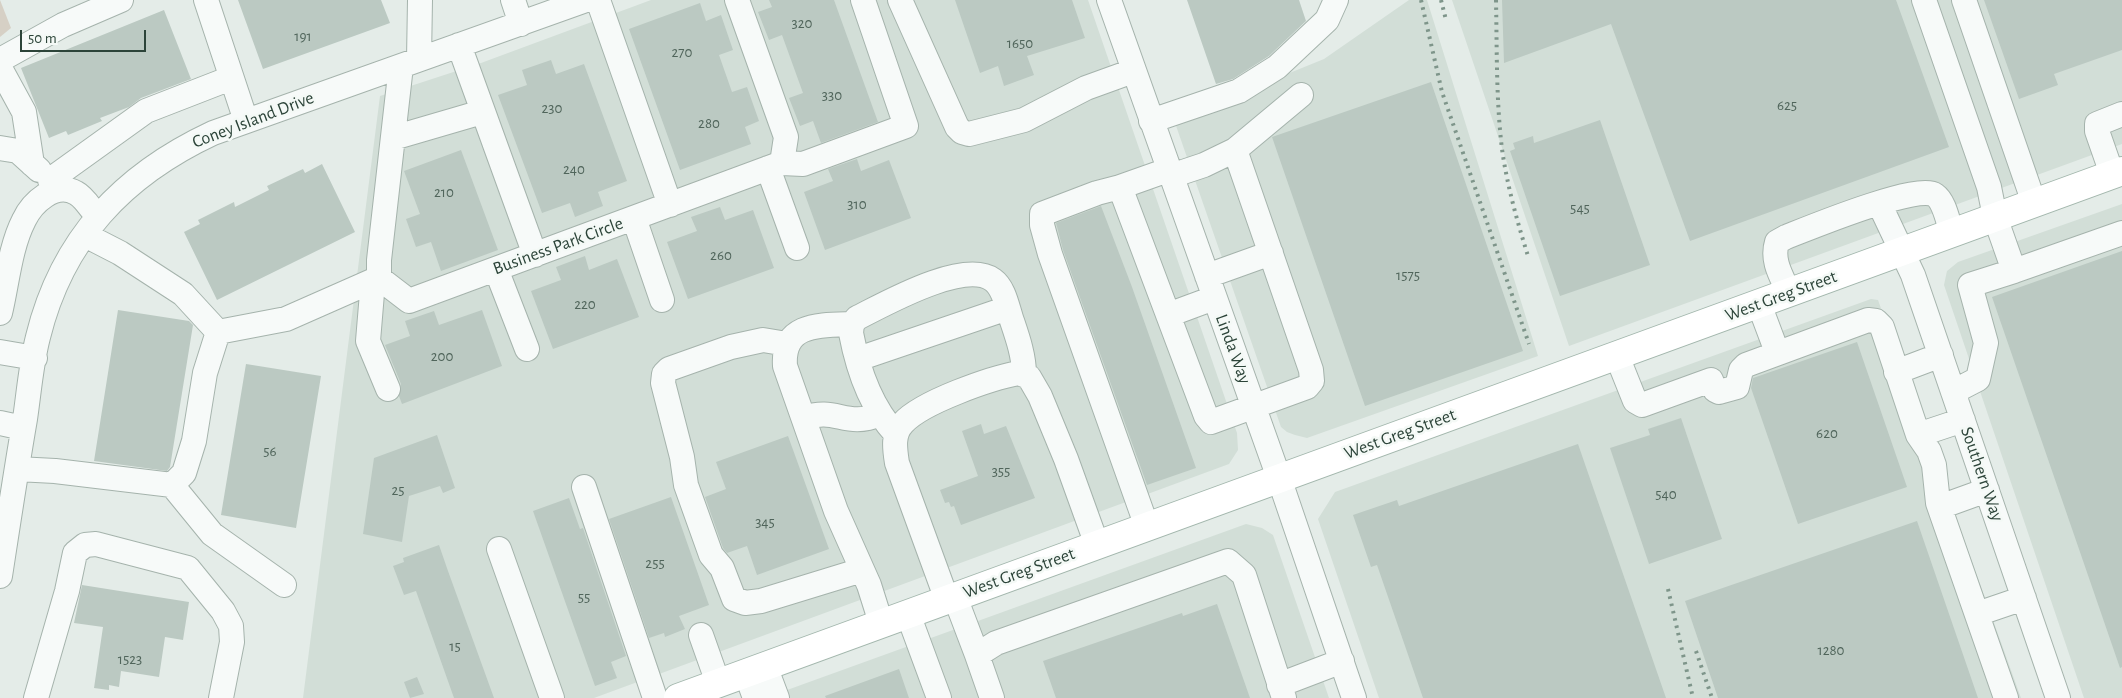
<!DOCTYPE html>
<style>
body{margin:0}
#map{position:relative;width:2122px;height:698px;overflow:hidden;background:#e4ece8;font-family:"Alegreya Sans",sans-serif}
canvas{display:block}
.scale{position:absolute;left:20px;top:30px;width:126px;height:22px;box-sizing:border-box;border:2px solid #2c4439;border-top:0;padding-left:6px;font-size:15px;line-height:18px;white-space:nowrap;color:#2c4439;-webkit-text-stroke:4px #f4f9f6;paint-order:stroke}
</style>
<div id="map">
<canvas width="2122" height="698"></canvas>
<div class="scale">50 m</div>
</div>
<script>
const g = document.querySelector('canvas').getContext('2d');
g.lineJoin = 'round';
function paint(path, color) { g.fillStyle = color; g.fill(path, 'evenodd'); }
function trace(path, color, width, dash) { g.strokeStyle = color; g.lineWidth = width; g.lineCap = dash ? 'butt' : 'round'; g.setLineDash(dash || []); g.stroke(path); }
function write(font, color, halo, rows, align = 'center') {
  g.font = font + ' "Alegreya Sans",sans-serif'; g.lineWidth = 5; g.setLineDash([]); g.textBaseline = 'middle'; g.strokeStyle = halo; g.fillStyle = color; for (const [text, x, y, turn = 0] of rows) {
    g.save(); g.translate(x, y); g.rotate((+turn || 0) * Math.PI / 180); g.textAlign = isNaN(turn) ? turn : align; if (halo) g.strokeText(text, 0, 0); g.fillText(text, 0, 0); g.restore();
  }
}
paint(new Path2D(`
 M651 0H1088L1237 433 1238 450 1229 464 594 698H303L380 96 481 63Z
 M1409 0H1427L1538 356 1307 438 1295 435 1287 432 1281 427 1174 120 1324 59Z
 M1452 0H2122V144L1569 346Z
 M2122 204V698H2084L1944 285 1947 271 1958 262Z
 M1871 299 1878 300 2021 698H1379L1318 519 1335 492Z
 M1246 524 1262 528 1273 535 1329 698H765Z`), '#d2ded7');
paint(new Path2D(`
 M0 0 11 28 0 37Z`), '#d6d0c5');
paint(new Path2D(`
 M238 0H381L390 23 263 69Z
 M769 0H834L878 122 821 143 813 121 800 126 789 98 803 93 782 35 769 40 758 12 772 7Z
 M955 0H1072L1085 38 1027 56 1034 75 1004 86 998 66 980 73Z
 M1187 0H1299L1306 21 1269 56 1233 79 1216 84Z
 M1502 0H1896L1949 147 1690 241 1611 24 1504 63Z
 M1984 0H2122V50L2054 74 2058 85 2019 99Z
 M700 3 706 21 721 15 733 50 719 55 732 92 747 87 759 121 745 127 751 144 680 170 629 29Z
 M164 10 191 79 141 98 129 107 100 118 102 121 68 135 66 131 49 138 21 68Z
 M551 60 556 74 584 64 627 181 598 192 603 206 575 217 570 203 542 213 498 95 527 85 522 70Z
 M1431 82 1523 351 1365 406 1272 137Z
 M1600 120 1650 265 1560 296 1510 151 1515 149 1513 143 1533 136 1534 143Z
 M461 150 498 250 441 271 431 242 416 247 406 219 420 214 404 171Z
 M857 159 861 171 889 160 911 218 825 250 804 192 833 181 828 169Z
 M322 164 355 232 217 300 184 232 200 224 198 220 234 202 235 207 269 190 267 186 286 177 303 169 305 173Z
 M1101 206 1132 287 1196 468 1147 485 1063 250 1056 223Z
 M720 207 725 220 753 210 774 268 688 299 667 242 697 231 691 217Z
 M2122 251V667L2120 668 1992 297Z
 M585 256 589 270 617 259 639 317 553 349 531 291 561 280 556 267Z
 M118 310 189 321 193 325 170 467 167 471 94 461Z
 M482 310 502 366 402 404 399 396 401 384 385 345 410 336 405 321 434 311 439 325Z
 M1857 342 1907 487 1798 524 1751 388 1753 378Z
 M246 364 321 376 296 528 221 515Z
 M1681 418 1722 539 1649 564 1610 448 1650 435 1648 429Z
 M981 424 984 434 1006 426 1035 498 961 525 954 506 951 507 949 502 945 503 940 490 978 476 962 431Z
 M437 435 455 488 443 493 440 486 409 496 402 542 363 534 374 458Z
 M788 436 829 549 757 575 747 546 727 553 723 548 705 497 726 489 716 462Z
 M1578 444 1666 698H1423L1377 565 1371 567 1353 515 1397 500 1399 506Z
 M671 497 709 605 679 616 685 629 665 637 664 633 649 638 609 519Z
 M569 498 580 529 583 528 626 656 611 662 617 678 595 686 533 511Z
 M1917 521 1978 698H1718L1685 601Z
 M439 545 448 571 494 698H454L416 591 404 595 393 566 404 562 403 558Z
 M82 585 189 602 183 640 165 637 159 677 121 671 119 687 109 685V690L94 688 103 627 74 623Z
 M1217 604 1250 698H1056L1043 661 1182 613 1183 616Z
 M899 669 909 698H826L825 696Z
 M417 677 424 694 410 698 404 682Z`), '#bbc9c2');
const minor = new Path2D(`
 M206 0 246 121
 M513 0 521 24
 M598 0 670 205
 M900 0 957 127 962 132 969 134 1024 120 1086 88 1133 71
 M1109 0 1279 478 1354 698
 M1924 0 1989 187 1995 217 2014 271 2122 233
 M1964 0 2034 203
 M459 45 535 255
 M419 59 420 0
 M0 60 63 25 121 0
 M401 66 379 260V278L409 301 782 163 786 137 737 0
 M0 68 24 112 32 164
 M1151 121 1239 91 1277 67 1327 20 1336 0
 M393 138 482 112
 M0 148 18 151 39 170
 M782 163 803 164 906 126 863 0
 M768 168 797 248
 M2112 174 2097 131V124L2122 114
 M1171 176 1204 165 1235 150
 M50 180 146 111 231 78
 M1120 187 1168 170
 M1879 203 1913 275 2058 698
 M634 218 662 300
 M85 235 120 253 183 294 218 332 286 319 379 278
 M496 269 527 349
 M1207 276 1271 253
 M373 281 368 341 388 389
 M1789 293C1782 277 1771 261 1777 242L1786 237C1809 228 1918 183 1935 195 1945 202 1948 223 1952 233
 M1759 304 1777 352
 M0 313C7 284 10 247 24 220 32 203 55 181 76 193 84 197 91 209 97 216
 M1168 315 1214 298
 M852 324C820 325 782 323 785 366L836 511 869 585 881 623
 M787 344 763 340 731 347 669 369 664 374 663 383 682 457 686 485 711 555 722 568 734 599 745 603 761 601 862 570
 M0 352 35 358
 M1617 356 1635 401 1642 405 1711 380 1715 390 1719 392 1737 387 1741 370 1746 365 1868 320 1876 321 1882 327 1918 435 1929 451 1934 465 1938 503 2006 698
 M858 359 1008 308
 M1896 372 1941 355
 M1953 392 1978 379 1986 343 1970 285 2014 271
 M804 418C837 406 845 429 880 414
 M0 423 23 428
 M896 434C870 406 858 370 851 333L852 324 857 318C885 304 964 259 993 280 1004 288 1007 306 1011 318 1017 336 1024 355 1024 374
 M1918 435 1963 420
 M17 469 55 471 172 485 184 473 194 441 205 373 218 332
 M172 485 212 534 284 585
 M584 487 655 698
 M1940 507 1987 490
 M1147 527 1050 254 1042 225V214L1097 193 1120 187 1206 416 1211 422 1307 387 1312 381 1311 370 1235 150 1301 95
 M499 549 552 698
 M0 576C8 524 16 471 25 419 29 392 31 364 38 337 62 239 123 175 213 133L586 0
 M955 597 977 655
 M947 600 897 463C895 450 892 434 903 423 922 402 991 378 1019 373L1029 377 1040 396 1066 459 1097 545
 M908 614 939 698
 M1977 614 2024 598
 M701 635 718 683
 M765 666 777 698
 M746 673 755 698
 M1279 685 1342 661
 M36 698 67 591 75 553 85 545 96 544 188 568 223 611 231 626 232 642 221 698
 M992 698 977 655 996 643 1228 561 1244 575 1284 698`);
const major = new Path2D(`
 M678 698 2122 171`);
trace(minor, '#a5b3ac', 26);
trace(major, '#a3b7ad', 30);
trace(minor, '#f7faf9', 24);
trace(major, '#fff', 28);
trace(new Path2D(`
 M1421 0 1442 92 1529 344
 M1441 0 1446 20
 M1496 0C1497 49 1496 100 1502 149 1507 185 1517 221 1528 256
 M1668 589 1693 698
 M1696 651 1712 698`), '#7e958a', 4, [2.5, 5]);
write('15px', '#50655b', null, [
 ["320",802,23],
 ["191",303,36],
 ["1650",1020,43],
 ["270",682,52],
 ["330",832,95],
 ["625",1787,105],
 ["230",552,108],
 ["280",709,123],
 ["240",574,169],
 ["210",444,192],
 ["310",857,204],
 ["545",1580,208],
 ["260",721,255],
 ["1575",1408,275],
 ["220",585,304],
 ["200",442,356],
 ["620",1827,433],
 ["56",270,451],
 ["355",1001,471],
 ["25",398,490],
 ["540",1666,494],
 ["345",765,522],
 ["255",655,563],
 ["55",584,597],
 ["15",455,646],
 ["1280",1831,650],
 ["1523",130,659]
]);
write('18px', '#2c4439', '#f4f9f6', [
 ["Coney Island Drive",253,120,-21],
 ["Business Park Circle",558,246,-20],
 ["West Greg Street",1781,296,-20],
 ["Linda Way",1233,349,70],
 ["West Greg Street",1400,434,-20],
 ["Southern Way",1982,474,71],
 ["West Greg Street",1019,573,-20]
]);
</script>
